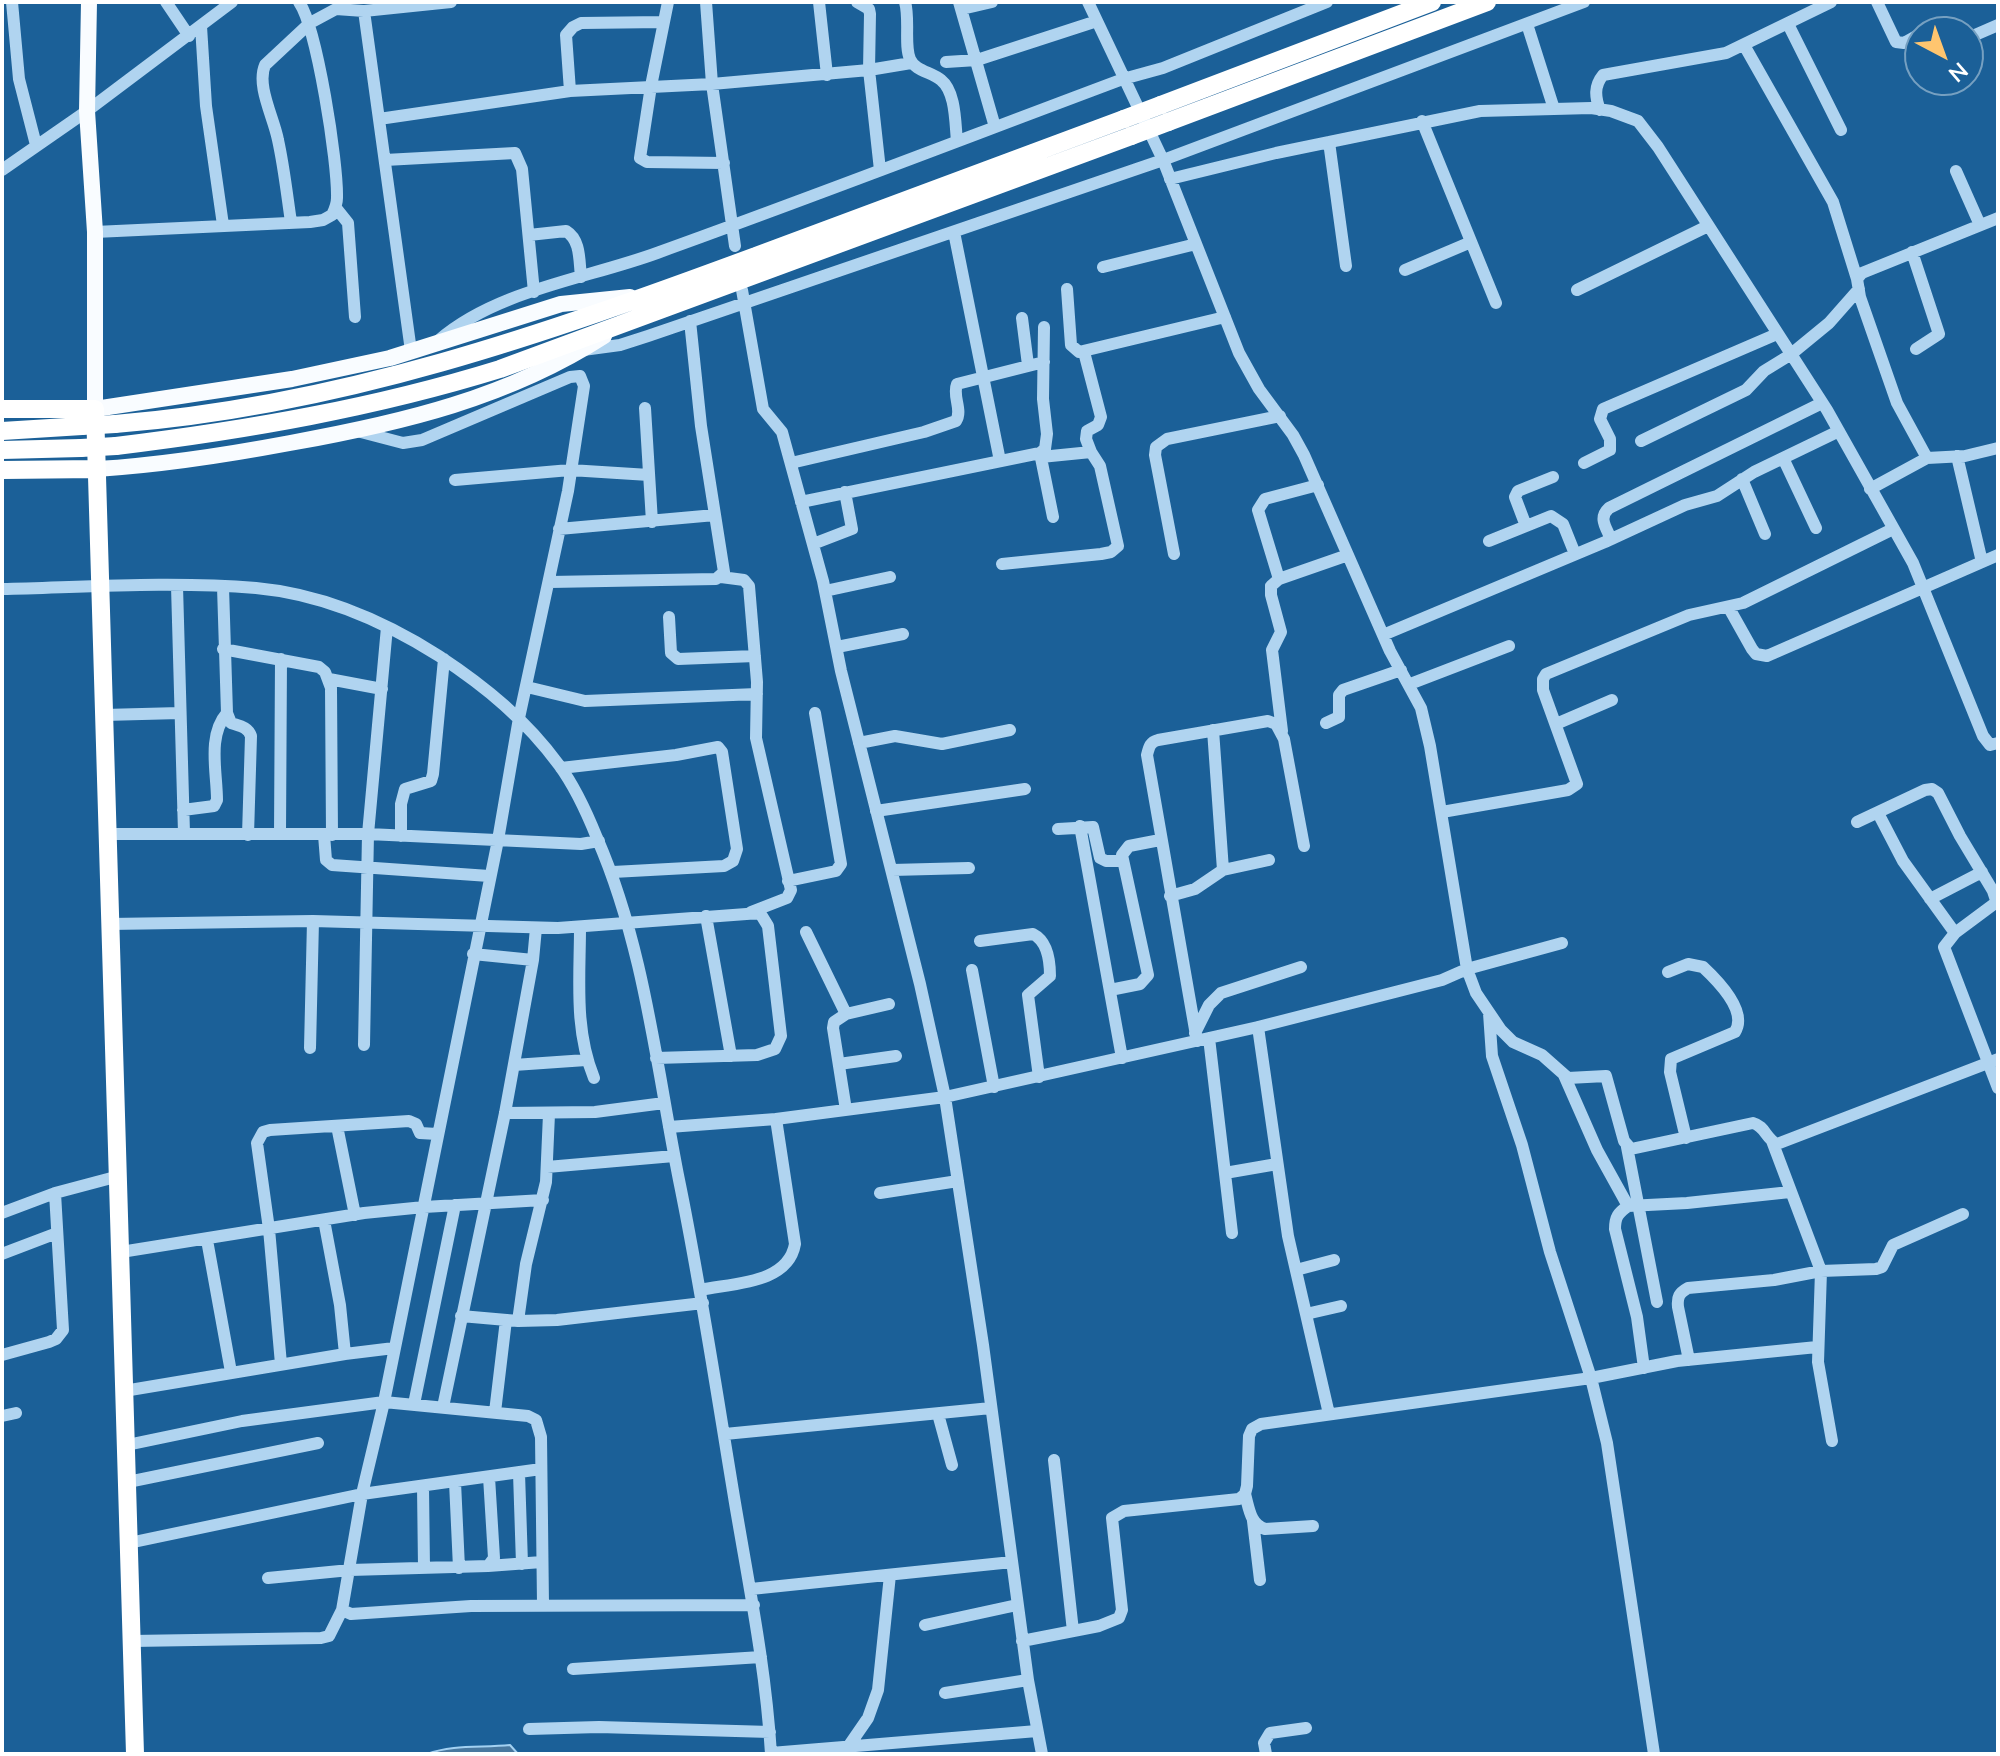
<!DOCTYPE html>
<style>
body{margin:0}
#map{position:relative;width:2000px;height:1756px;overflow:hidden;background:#1b6098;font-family:Mulish,sans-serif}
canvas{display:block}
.frame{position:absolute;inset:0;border:4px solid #fff;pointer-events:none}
.north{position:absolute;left:1904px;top:16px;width:80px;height:80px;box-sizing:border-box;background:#1b6098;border:2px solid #76a0c1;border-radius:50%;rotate:139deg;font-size:22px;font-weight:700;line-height:32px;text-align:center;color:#fff}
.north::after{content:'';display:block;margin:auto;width:28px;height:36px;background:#ffc56f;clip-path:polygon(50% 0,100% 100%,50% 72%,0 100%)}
</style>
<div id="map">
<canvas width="2000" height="1756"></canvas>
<div class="frame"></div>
<div class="north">N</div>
</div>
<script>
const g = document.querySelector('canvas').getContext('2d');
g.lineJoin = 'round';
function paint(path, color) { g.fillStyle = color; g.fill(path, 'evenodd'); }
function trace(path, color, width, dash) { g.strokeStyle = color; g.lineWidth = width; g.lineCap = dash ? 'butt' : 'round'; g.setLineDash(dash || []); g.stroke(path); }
const water = new Path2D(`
 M510 1745 518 1754H427C453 1744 482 1748 510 1745Z`);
paint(water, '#49789f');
trace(water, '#a3d1f2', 2);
trace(new Path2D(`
 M12 2 19 79 36 145
 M166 2 189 36
 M668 2 651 86 640 158 647 162 724 163
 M706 2 712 84 735 246
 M819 2 827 75
 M857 2 869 9 870 14 869 70 880 170
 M905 2C910 19 904 46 910 59 915 71 932 72 941 80 956 92 955 123 957 141
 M959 2 995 127
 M1088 2 1163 160 1239 353 1259 389 1293 435 1304 455 1390 651 1421 708 1430 746 1467 969 1476 993 1501 1030 1513 1042 1542 1055 1568 1078 1606 1076 1624 1141 1631 1149 1753 1123C1765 1126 1766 1139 1777 1144L1998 1059
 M1877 2 1896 42 1904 43 1920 34
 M962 9 992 2
 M364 11 411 351
 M1527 24 1554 109
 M1788 24 1841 130
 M201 26 206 106 223 225
 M1975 35 1998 25
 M1744 45 1833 202 1857 279
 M946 62 977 60 1097 21
 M570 91 566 35 573 27 581 23 664 22
 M1600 110C1595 97 1594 86 1603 75L1726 53 1831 2
 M379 119 570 91 712 84 869 70 911 63
 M1422 121 1496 303
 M1329 142 1346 266
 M385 160 515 153 522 169 534 292
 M2 170 87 111 232 2
 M1956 171 1980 225
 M1170 179 1276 153 1480 111 1591 108 1611 111 1638 121 1658 147 1827 410 1913 563 1983 736 1990 745 1998 743
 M336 208 348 223 355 317
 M291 222C287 195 284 167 278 140 274 118 256 86 265 65L310 23 336 9 364 11 451 2
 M95 232 310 222 323 220 332 215C335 209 337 204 337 198 338 163 317 28 299 2
 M954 232 1000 461
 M529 235 566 231C581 240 579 261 581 277
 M1912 252 1939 334 1916 349
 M1103 267 1196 244
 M1405 270 1471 242
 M1067 289 1071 345 1079 352 1225 317
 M742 290 763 409 782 432 823 581 841 671 920 984 945 1097 983 1345 1028 1680 1042 1754
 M1577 290 1708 226
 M1022 318 1028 365
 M439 340C497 290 586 279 657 253 813 197 968 137 1123 79L1163 68 1327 2
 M583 350 620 345 648 336 1163 160 1584 2
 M1084 352 1101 417 1098 425 1087 431 1086 439 1091 452
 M645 408 652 522
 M357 431 403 443 422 440 570 377 580 376 584 386 568 491 519 718 498 840 384 1402 362 1494 342 1610 351 1614 471 1606 754 1605
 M1641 441 1746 390 1764 371 1790 355 1829 323 1859 289
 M1040 453 1053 517
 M1957 456 1982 562
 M1783 458 1816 528
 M1927 458 1897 403 1860 297 1857 279 1862 273 1998 218
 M791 463 924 432 956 421C963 410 952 396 957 384L1044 362
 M1584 463 1610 450V439L1600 419 1603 409 1777 334
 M1742 479 1765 534
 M455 480 570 470 649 475
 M1870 489 1927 458 1965 456 1998 448
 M801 502 1040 453 1045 449 1047 434 1043 399 1044 327
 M1526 526 1515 497 1518 491 1553 477
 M559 529 715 515
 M1611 539C1606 527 1598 518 1609 508L1822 403
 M1489 541 1551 516 1563 524 1575 554
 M813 544 852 529 845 492
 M1174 554 1155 455 1156 447 1167 439 1280 416
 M1002 564 1101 554 1111 552 1118 546 1100 466 1091 452 1041 457
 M721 577 744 580 749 586 757 682 756 738 791 890 787 898 751 912
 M1279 579 1258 510 1265 499 1318 485
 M550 582 716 579 724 572 701 426 690 321
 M177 586 184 833
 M223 587 227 713 231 723C240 726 248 727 251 736L248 835
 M2 589C86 587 172 581 256 588 322 594 384 621 439 656 486 687 526 720 559 765 576 788 587 813 597 838 644 946 656 1064 679 1180 701 1287 717 1395 735 1503 749 1586 766 1669 771 1754
 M825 591 890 577
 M1729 608 1752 649 1756 654 1767 656 1998 555
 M669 617 671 653 678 659 755 656
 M1383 635 1605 542 1685 505 1717 496 1754 472 1839 431
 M837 647 903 634
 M223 649 319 667 325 672 331 688 332 835
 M329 679 382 689
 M1410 684 1509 646
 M527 687 585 701 757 694
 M104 715 180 713
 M1326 723 1339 717V695L1343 690 1401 670
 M1556 724 1612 700
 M1213 730 1223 870
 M1282 731 1272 650 1281 632 1271 595V586L1279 579 1348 555
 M859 743 895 736 942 744 1010 730
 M561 768 676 755 718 747 722 752 737 849 733 861 724 866 613 872
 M183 810 214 806 217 800C217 772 207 736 227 713
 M876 811 1025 789
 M1442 812 1568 790 1577 784 1543 690V679L1546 674 1689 615 1743 603 1893 529
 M1878 813 1903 861 1955 933
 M1857 822 1925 790 1932 789 1938 793 1960 836 1993 891 1996 900 1994 904 1955 933 1944 947 1998 1088
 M1080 826 1122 1058
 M1058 829 1093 827 1100 858 1106 861H1123
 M107 834H368L581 844 599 841
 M280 834 281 659
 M324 835 326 860 332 865 489 876
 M401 836V804L405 789 431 781 433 774 444 659
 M892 870 969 868
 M788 881 836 871 841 864 815 713
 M1170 896 1195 889 1223 870 1269 860
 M1930 899 1982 872
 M706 916 731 1056
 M109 924 313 921 558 928 760 913 768 926 781 1036 775 1049 757 1055 656 1058
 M580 927C580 978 574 1029 594 1078
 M806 932 846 1014
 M980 941 1033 934C1047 941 1050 961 1050 976L1028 995 1039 1077
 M473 954 533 960
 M972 970 994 1087
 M1668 972 1688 964 1703 967C1718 981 1748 1011 1735 1032L1671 1059 1670 1072 1686 1138
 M1110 990 1140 984 1148 975 1122 855 1129 846 1160 840
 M1489 1013 1492 1056 1522 1145 1550 1252 1591 1378 1607 1443 1654 1754
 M1258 1027 1288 1236 1329 1414
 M1195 1033 1209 1005 1221 993 1301 967
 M1209 1038 1232 1233
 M1197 1041 1147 755C1149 747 1150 742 1158 740L1268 721 1276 724 1284 739 1304 846
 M364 1045 368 834 387 627
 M310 1048 313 921
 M839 1064 896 1056
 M514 1065 586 1060
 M1564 1075 1597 1150 1628 1206
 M846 1110 833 1028 834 1022 846 1014 889 1004
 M505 1113 595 1112 664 1103
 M337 1126 355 1215
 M669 1127 776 1119 945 1097 1258 1027 1442 980 1467 969 1562 943
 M1772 1141 1821 1271 1818 1362 1832 1441
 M1627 1147 1657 1302
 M547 1167 674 1156
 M1225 1173 1277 1164
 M880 1193 958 1181
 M2 1213 55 1193 119 1176
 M324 1220 340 1305 345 1354
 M207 1240 231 1372
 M121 1252 364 1213 424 1207 543 1200
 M2 1254 57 1233
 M1296 1270 1334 1260
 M700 1290C733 1283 788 1284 795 1244L776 1119
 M1306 1314 1341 1306
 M461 1316 518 1321 557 1320 703 1303
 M518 1321 526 1264 546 1182 549 1114
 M2 1355 49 1342 56 1339 63 1330 55 1193
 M1689 1360 1678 1307C1677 1297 1679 1293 1688 1288L1774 1280 1821 1271 1876 1269 1882 1267 1893 1245 1963 1214
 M281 1364 269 1229 257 1143 263 1132 270 1130 409 1121 416 1124 420 1133 437 1134
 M1644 1368 1637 1317 1615 1229C1615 1217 1618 1213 1628 1206L1687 1203 1790 1192
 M124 1391 345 1354 394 1348
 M414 1404 455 1205
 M443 1407 505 1113 533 960 536 928
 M495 1412 506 1320
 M938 1414 952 1465
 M2 1416 16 1413
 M725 1434 991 1408
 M127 1445 242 1421 384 1402 528 1416 536 1420 541 1437 543 1605
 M1054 1460 1073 1631
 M519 1473 522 1564
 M128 1482 318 1443
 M455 1482 459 1568
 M423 1487 424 1568
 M1245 1494C1249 1508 1250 1524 1265 1529L1313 1526
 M1253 1521 1260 1580
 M129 1543 362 1494 541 1469
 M488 1566 542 1562
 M268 1578 350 1570 488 1566 494 1558 489 1477
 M751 1589 1012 1562
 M925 1625 1017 1605
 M132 1641 321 1638 329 1636 342 1610
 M1022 1641 1099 1626 1119 1618 1122 1610 1112 1518 1124 1511 1239 1499 1245 1494 1247 1486 1249 1436 1252 1429 1261 1424 1591 1378 1677 1361 1817 1347
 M573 1669 761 1657
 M945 1693 1028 1680
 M529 1729 599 1727 770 1732
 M848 1747 868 1718 878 1690 890 1575
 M771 1753 1037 1731
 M1266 1754 1264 1743 1270 1733 1306 1728`), '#b0d4f0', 12);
trace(new Path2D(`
 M89 2 87 111 95 232V409L292 379 390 358 561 304 630 297
 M97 469C162 465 226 455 290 443 401 423 508 398 604 336`), '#f9fcff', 16);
trace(new Path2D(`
 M1161 105 1432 2
 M1168 122 1487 2
 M2 409H95L135 1754
 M115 424C341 406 545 334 756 256 879 210 1002 164 1124 119
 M2 431 82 426
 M116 446C247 430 374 408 500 369L1131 136
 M2 450 81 448
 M2 470 97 469`), '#fff', 18);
trace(new Path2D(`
 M1124 119 1161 105
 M1131 136 1168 122
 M82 426 115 424
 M81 448 116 446`), '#fff', 18);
</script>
